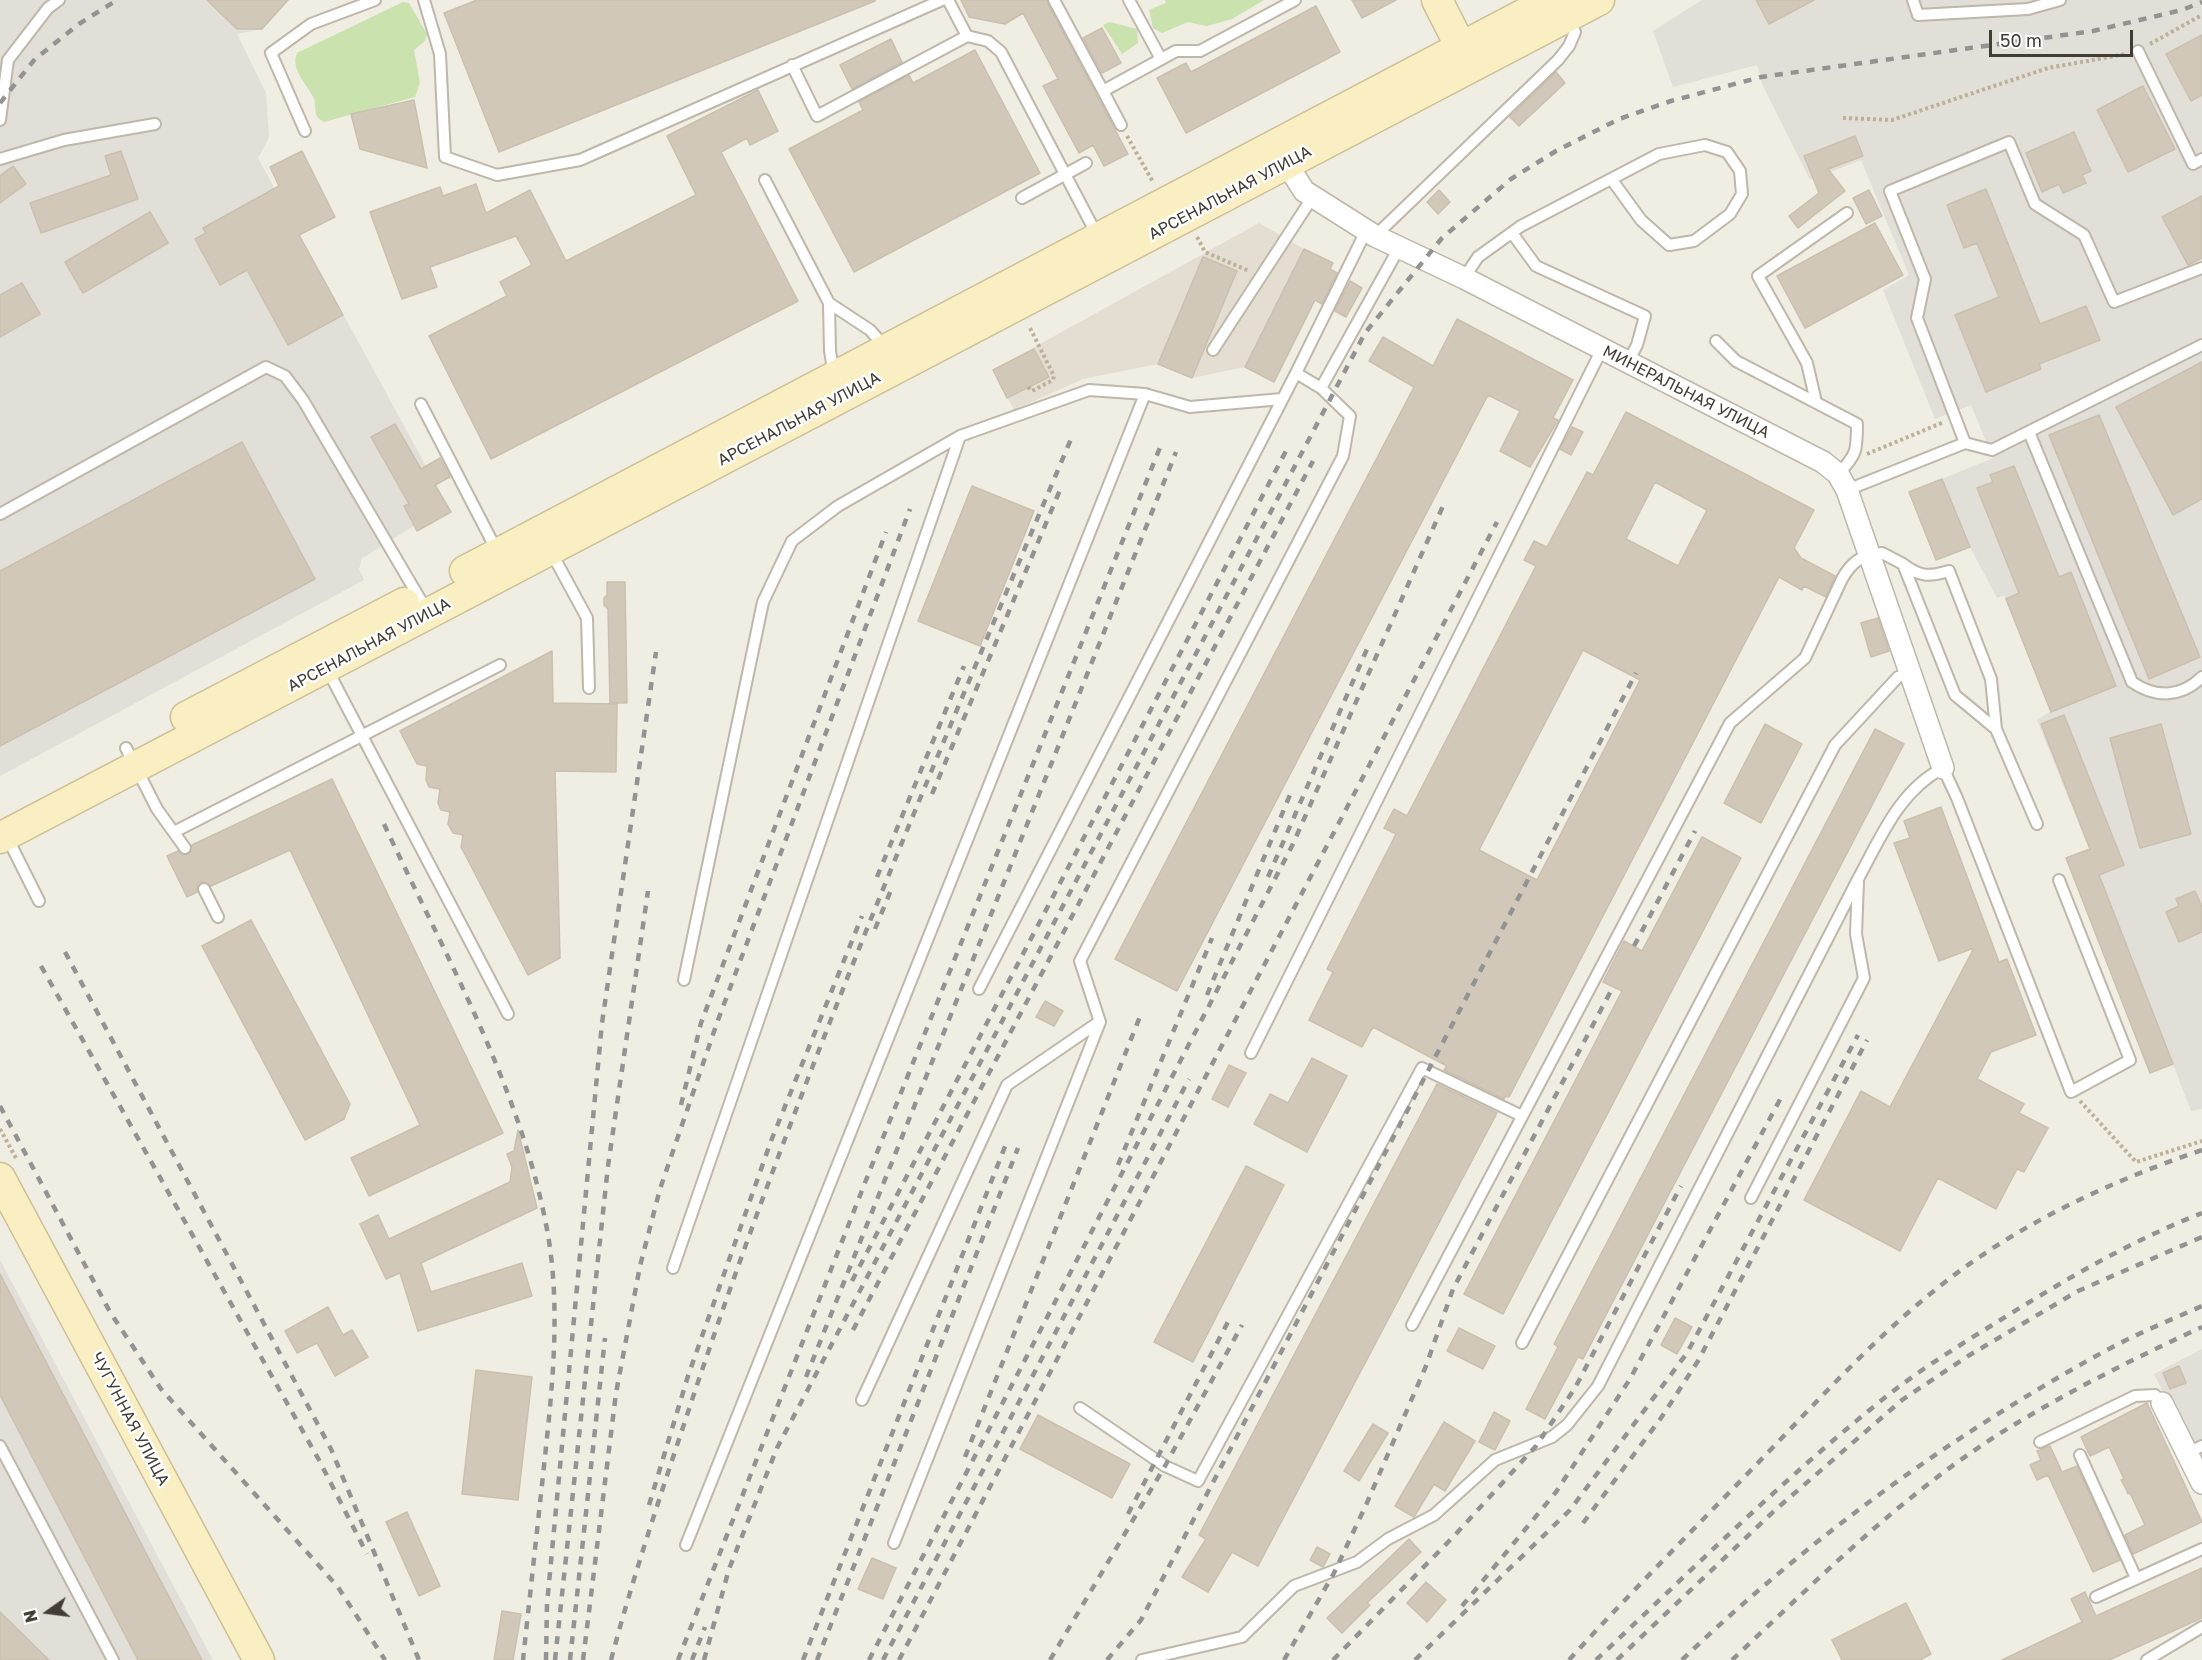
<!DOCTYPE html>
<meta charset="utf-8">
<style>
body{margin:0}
#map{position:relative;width:2202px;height:1660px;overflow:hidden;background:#f0ede3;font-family:"Golos Text",sans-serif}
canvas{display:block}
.north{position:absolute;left:18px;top:1582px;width:60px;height:60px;-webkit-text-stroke:4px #fff;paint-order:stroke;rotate:256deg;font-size:16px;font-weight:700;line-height:24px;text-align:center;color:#423d34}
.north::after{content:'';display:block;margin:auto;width:21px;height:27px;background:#423d34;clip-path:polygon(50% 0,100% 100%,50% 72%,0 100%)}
.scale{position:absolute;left:1989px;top:30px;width:144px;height:27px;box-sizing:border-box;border:3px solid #423d34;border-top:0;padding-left:8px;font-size:18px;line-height:21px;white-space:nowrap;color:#423d34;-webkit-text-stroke:4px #fff;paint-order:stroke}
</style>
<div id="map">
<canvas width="2202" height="1660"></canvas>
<div class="north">N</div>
<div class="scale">50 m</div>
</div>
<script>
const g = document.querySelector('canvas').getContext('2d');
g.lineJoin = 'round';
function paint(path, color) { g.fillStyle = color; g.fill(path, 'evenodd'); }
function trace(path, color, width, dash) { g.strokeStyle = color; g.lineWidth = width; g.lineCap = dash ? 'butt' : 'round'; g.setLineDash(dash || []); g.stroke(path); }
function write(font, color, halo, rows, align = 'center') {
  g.font = font + ' "Golos Text",sans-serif'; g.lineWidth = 5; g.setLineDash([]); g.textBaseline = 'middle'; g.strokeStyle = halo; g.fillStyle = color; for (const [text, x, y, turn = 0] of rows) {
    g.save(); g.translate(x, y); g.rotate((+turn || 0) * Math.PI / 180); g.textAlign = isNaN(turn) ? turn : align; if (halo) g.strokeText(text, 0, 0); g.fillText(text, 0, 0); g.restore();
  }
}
paint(new Path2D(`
 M1259 223 1304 249 1245 367 1192 378 1158 364 1083 379 1014 410 993 370Z`), '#e4ded2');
paint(new Path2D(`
 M0 0H288L262 29 237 34 266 93 269 138 258 158 451 512 414 526 362 558 359 569 364 580 0 776Z
 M1702 0H2202V1109L2191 1111 2173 1064 2150 1073 2066 858 2089 849 2037 720 2051 711 2022 601 2008 606 2004 595 1997 598 1970 547 1942 479 1993 458 1971 405 1935 419 1883 290 1909 275 1861 160 1810 180 1763 86 1757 65 1673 87 1653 31Z
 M0 1260 213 1660H0Z
 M2202 1349V1470L2154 1374Z`), '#e2ded8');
paint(new Path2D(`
 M1165 0H1264L1232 19 1207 26 1188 22 1162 33 1153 28 1149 10 1166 3Z
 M403 2 409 3 427 34 425 41 414 50 420 83 415 97 324 122C311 116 318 107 313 97 307 84 290 69 297 53Z
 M1110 22 1137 29 1138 43 1122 54 1103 25Z`), '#cae2ae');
const building = new Path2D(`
 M207 0H288L262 29H237Z
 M477 0H875V1L499 152 444 13Z
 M961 0H1046L1128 154 1104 166 1093 145 1079 153 1043 86 1058 79 1023 13 1005 24 969 17Z
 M1352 0H1396L1362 18Z
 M1756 0H1814L1769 24Z
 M1316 6 1340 52 1186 133 1157 78 1186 63 1191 72Z
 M1102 28 1121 63 1102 73 1083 38Z
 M2202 35V95L2191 101 2166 54Z
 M891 39 902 62 852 89 840 65Z
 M975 50 1040 173 854 272 789 149 863 110 859 102 909 75 913 83Z
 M1556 72 1565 83 1519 126 1510 117Z
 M2143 86 2175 149 2128 172 2097 110Z
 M758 90 778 131 750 145 747 138 721 152 798 301 491 459 429 336 507 296 500 282 532 265 516 236 430 267 437 287 402 299 370 212 440 187 443 196 476 184 486 213 530 190 566 261 696 195 667 136Z
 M414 100 427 168 360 149 351 114Z
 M2074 132 2091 171 2082 175 2086 183 2063 193 2059 184 2042 192 2026 153Z
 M1855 136 1863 156 1828 169 1845 191 1798 228 1789 216 1819 193 1804 156Z
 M121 151 138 199 41 233 30 203 111 175 105 156Z
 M302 151 335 217 299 235 343 315 288 345 247 270 220 285 195 239 206 233 203 228 279 186 270 167Z
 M13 166 26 184 0 203V176Z
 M1986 189 2040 324 2086 306 2100 340 2039 364 2041 369 1986 392 1955 315 1999 297 1977 243 1964 248 1947 205Z
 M1439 190 1450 202 1438 214 1427 202Z
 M1869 190 1882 216 1866 224 1853 198Z
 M2202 196V258L2188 265 2162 217Z
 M150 212 168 243 83 293 65 262Z
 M1875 223 1903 275 1805 328 1777 276Z
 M1304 249 1333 263 1330 269 1337 273 1322 304 1315 300 1274 382 1245 367Z
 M1203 257 1237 271 1192 378 1158 364Z
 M1350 281 1362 288 1346 317 1335 311Z
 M22 283 40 314 0 337V295Z
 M1457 319 1573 380 1553 418 1558 420 1530 467 1500 451 1520 411 1488 395 1177 991 1115 959 1414 387 1369 361 1383 337 1433 366Z
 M1034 349 1049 377 1007 398 993 370Z
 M2202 362V499L2173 515 2116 407Z
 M1626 412 1814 510 1794 548 1801 558 1835 576 1826 597 1804 586 1802 590 1779 577 1509 1097 1506 1096 1504 1099 1444 1070 1447 1066 1373 1027 1362 1047 1309 1020 1333 972 1327 969 1396 834 1384 828 1394 809 1407 816 1536 566 1524 560 1534 541 1547 547 1587 472 1593 475ZM1655 482 1707 510 1678 566 1626 539ZM1583 650 1640 680 1537 880 1479 850Z
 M2099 415 2200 657 2149 679 2049 435Z
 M395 424 421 469 440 458 450 477 435 485 451 512 417 531 404 506 409 504 371 437Z
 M1572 427 1583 432 1571 455 1560 449Z
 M242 442 315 579 0 746V571Z
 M2014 466 2059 577 2071 572 2116 686 2051 712 2006 599 2019 593 1977 488 1993 482 1990 475Z
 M1942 479 1970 547 1936 560 1909 492Z
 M972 486 1034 511 980 646 918 621Z
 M607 582H625L627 703H610L608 609 604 605V598L607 595Z
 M1878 618 1889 651 1871 657 1861 623Z
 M552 651 553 703 617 704 616 772 555 771 560 958 528 975 461 847 463 835 453 833 448 824 450 812 441 810 438 803 440 789 429 787 426 780 427 766 417 764 400 731Z
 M2064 715 2124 865 2099 875 2173 1064 2150 1073 2066 858 2090 849 2041 724Z
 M1765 724 1802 744 1761 823 1724 803Z
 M2161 724 2191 834 2140 848 2110 738Z
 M1875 729 1904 744 1583 1359 1578 1357 1545 1419 1526 1409 1558 1347 1554 1344Z
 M332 779 503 1133 369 1196 351 1158 420 1125 290 850 211 886 201 882 197 885V892L187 897 167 856 178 851 182 855 189 854 192 845Z
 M1941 807 1999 962 2007 959 2036 1035 1991 1052 1977 1079 2024 1104 2019 1113 2048 1128 2024 1172 2017 1169 1996 1209 1938 1178 1900 1251 1804 1200 1861 1091 1890 1107 1974 948 1939 961 1894 843 1910 838 1904 821Z
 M1702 837 1741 858 1503 1314 1464 1294 1622 991 1603 982 1624 941 1642 951Z
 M2195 891 2202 907V932L2179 942 2166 912 2179 906 2176 899Z
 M251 920 350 1104 344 1119 305 1140 202 946Z
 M1045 1001 1063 1011 1054 1026 1036 1017Z
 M1312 1058 1347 1076 1307 1152 1254 1124 1270 1094 1288 1103Z
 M1229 1065 1246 1073 1228 1107 1212 1099Z
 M1437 1084 1497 1113 1258 1566 1232 1552 1208 1592 1182 1577 1206 1539 1199 1535Z
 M518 1130 537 1208 421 1263 431 1292 522 1263 532 1296 418 1331 400 1273 386 1279 360 1224 378 1215 389 1239 510 1182 512 1167 507 1154 514 1151Z
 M1246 1166 1284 1185 1193 1362 1154 1342Z
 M0 1274 202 1660H138L0 1395Z
 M328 1307 343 1335 352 1330 368 1357 335 1376 317 1343 297 1353 285 1331Z
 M1675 1318 1692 1327 1677 1354 1661 1345Z
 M1459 1328 1495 1346 1483 1369 1447 1351Z
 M2179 1366 2186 1383 2170 1389 2163 1373Z
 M476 1370 532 1377 518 1500 462 1494Z
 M2147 1403 2202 1522 2133 1554 2125 1535 2145 1525 2130 1493 2128 1494 2125 1487 2121 1480 2124 1479 2109 1447 2090 1456 2081 1437Z
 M1494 1412 1510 1421 1495 1450 1479 1442Z
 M1038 1415 1130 1464 1112 1498 1020 1449Z
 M1444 1422 1475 1441 1445 1491 1434 1484 1414 1517 1395 1506Z
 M1373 1424 1388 1433 1359 1481 1344 1471Z
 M2050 1446 2062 1472 2077 1466 2120 1560 2093 1572 2048 1475 2037 1480 2030 1465 2041 1460 2037 1451Z
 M407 1512 440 1586 419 1596 386 1522Z
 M1409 1539 1421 1552 1367 1603 1370 1605 1342 1633 1327 1618Z
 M1317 1547 1330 1554 1323 1567 1310 1560Z
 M872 1558 896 1568 883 1599 858 1589Z
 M2202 1568V1618L2109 1660H2002L2082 1622 2071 1599 2085 1592 2096 1616Z
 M1426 1582 1446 1600 1427 1622 1407 1603Z
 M1906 1603 1931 1654 1920 1660H1842L1832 1640Z
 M502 1611 521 1614 513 1660H494Z
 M0 1612 49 1660H0Z`);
paint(building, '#d1c8ba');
trace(building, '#cbc0ad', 1.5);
const lane = new Path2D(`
 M424 0 440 54 445 157 497 175 580 160 942 0
 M948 0 967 36 988 41 1001 52 1098 237
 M1054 0 1103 91
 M1129 0 1161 59
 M1913 0 1918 15 2028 9 2060 0
 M2138 51 2193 164 2202 159
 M792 65 817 116 967 36
 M0 120 8 60 48 8 59 0
 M1121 125 1103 91 1176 51H1200L1295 0
 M305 131 271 53 311 24 375 0
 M0 159 64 140 155 124
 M765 180 829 303
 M1022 198 1086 163
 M1512 233 1536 266 1645 316 1637 345 1628 362
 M1375 236 1558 60 1569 46 1575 32 1569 19
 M1464 278 1478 257 1521 226 1659 154 1705 145 1727 152 1740 171 1742 194 1730 214 1694 241 1669 245 1641 220 1612 180
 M1716 341 1736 361 1857 424C1857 450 1857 455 1838 474
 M1213 350 1312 198
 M834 375 830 351 829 303 870 330 885 347
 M1321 388 1399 248
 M1816 402 1807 363 1758 276 1847 213
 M421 404 498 553
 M2029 432 2132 682C2155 698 2181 698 2202 677
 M1965 443 1917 318 1925 279 1890 191 2009 142 2035 204 2084 235 2114 302 2202 268
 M1847 490 1965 443 1992 450 2202 345
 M0 514 266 367 285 376 303 400 427 611
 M550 550 587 618 589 688
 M1903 564C1920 577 1929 577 1949 571L1991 679 1996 729
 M327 669 508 1014
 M126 748 157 809 185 848
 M174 832 500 665
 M7 837 39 901
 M204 889 218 917
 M684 980 763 602 792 541 838 506 960 436
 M979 989 1296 373 1366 231
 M1251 1053 1602 349
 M1751 1198 1864 978 1856 934 1858 882
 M673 1268 960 436 1089 390 1145 394 1190 407 1282 399
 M1412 1325 1730 723 1805 658 1842 579C1852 561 1862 555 1882 553L1903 564 1955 695 1996 729 2037 824
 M1522 1343 1835 745 1898 677 1909 673
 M862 1400 1007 1085 1099 1022
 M1080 1408 1165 1466 1198 1481 1422 1068 1522 1116
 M2040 1442 2135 1396 2155 1395 2162 1403
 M0 1446 113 1660
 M2187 1453 2202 1446
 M2080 1455 2136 1578
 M894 1543 1100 1022 1080 961 1343 456 1350 416 1321 388 1296 373
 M686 1545 1145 394
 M2096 1597 2202 1549
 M1142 1660 1242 1637 1294 1586 1357 1562 1388 1539 1434 1515 1495 1460 1552 1437 1567 1425 1598 1386 1858 879C1881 837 1899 791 1943 768L1957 798 2071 1092 2130 1060 2059 880
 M2147 1660 2202 1627`);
const street = new Path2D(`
 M1280 153 1304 191 1375 236 1464 278 1823 462 1838 474 1847 490 1943 768
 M2162 1403 2202 1483`);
const secondary = new Path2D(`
 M1437 0 1470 65
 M465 571 1551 0
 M186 717 404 603
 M0 838 1599 0
 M0 1178 259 1660`);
trace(lane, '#beb7aa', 14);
trace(street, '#beb7aa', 24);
trace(secondary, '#cec096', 33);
trace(new Path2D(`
 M2150 44 2202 15
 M1843 118 1892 120 2048 68 2126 54
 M1127 136 1153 182
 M1197 237 1205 252 1249 271
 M1028 387 1032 391 1053 380 1054 376 1030 328
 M1867 454 1944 422
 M2080 1101 2136 1162 2202 1141
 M0 1129 17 1160`), '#bcb099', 4, [3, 3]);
trace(lane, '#fff', 10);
trace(street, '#fff', 21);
trace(secondary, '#faeec3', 30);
trace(new Path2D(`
 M0 103 35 59 79 24 117 0
 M932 794 1060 490
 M384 824C445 955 523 1092 548 1235 561 1311 552 1391 544 1466 537 1531 530 1595 523 1660
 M877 877 964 666
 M1268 877 1367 649
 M875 929 891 890
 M1634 946 1695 831
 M65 952 331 1449 419 1660
 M41 966 319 1460 367 1554
 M1207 995 1292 790
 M681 1105 701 1023 886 532
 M0 1106 110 1312 161 1389 338 1587 385 1660
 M1118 1165 1212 938
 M852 1281 1287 449
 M853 1330 1313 461
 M806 1377 1176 452
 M965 1457 1141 1014
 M649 1505 688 1376 771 1141 862 916
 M1128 1514 1230 1318
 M1583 1523 1661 1418 1698 1361 1867 1040
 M1462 1606 1556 1492 1630 1379 1783 1094
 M546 1660 547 1604 602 1023 656 652
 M555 1660 608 1166 648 891
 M570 1660 605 1338
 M583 1660 616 1393 640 1266 660 1189 718 1020 910 509
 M611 1660C634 1573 663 1488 691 1403 800 1075 937 757 1071 439
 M678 1660 870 1170 1161 445
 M692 1660 705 1627
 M704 1660 729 1569 777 1448 1365 333 1442 238 1511 179 1556 151 1619 119 1671 101 1761 77 2093 31 2182 10 2202 2
 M803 1660 1006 1144
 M817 1660 1018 1148
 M869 1660 1292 846 1443 506
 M883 1660 1189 1079
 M899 1660 1497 522
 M1050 1660 1165 1466 1242 1325
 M1107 1660 1141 1620 1636 673
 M1284 1660 1334 1573 1366 1505 1426 1366 1453 1289 1613 987
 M1333 1660 1455 1535 1536 1446 1575 1388 1681 1186
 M1415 1660 1570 1510 1687 1353 1858 1035
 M1569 1660C1629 1594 1692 1531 1754 1467 1813 1406 1869 1343 1935 1290 2014 1226 2106 1183 2202 1150
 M1596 1660C1693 1569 1788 1474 1892 1392 1927 1365 1965 1342 2002 1319 2066 1279 2131 1241 2202 1213
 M1617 1660 1774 1511 1902 1400 1968 1356 2078 1291 2202 1237
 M1682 1660C1809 1538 1953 1434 2107 1350 2138 1333 2171 1320 2202 1306
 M1732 1660C1820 1577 1908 1489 2012 1426 2073 1389 2137 1357 2202 1327`), '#939393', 4.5, [8, 8]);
write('16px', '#423d34', '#fff', [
 ["АРСЕНАЛЬНАЯ УЛИЦА",1230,193,-28],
 ["МИНЕРАЛЬНАЯ УЛИЦА",1686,392,27],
 ["АРСЕНАЛЬНАЯ УЛИЦА",799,419,-28],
 ["АРСЕНАЛЬНАЯ УЛИЦА",369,645,-28],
 ["ЧУГУННАЯ УЛИЦА",130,1419,62]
]);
</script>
